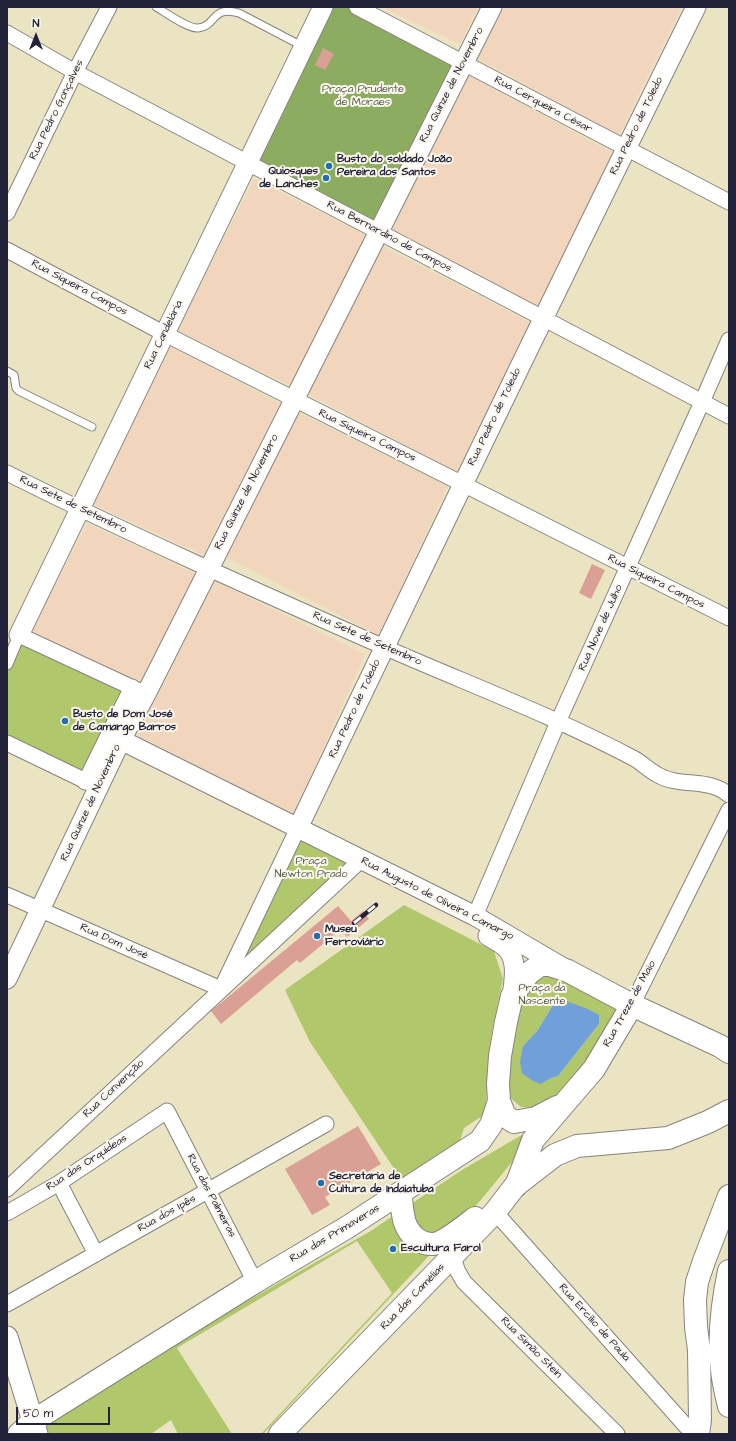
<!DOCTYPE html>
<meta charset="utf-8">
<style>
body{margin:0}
#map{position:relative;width:736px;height:1441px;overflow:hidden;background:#ebe4c3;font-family:"Architects Daughter",sans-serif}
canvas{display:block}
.frame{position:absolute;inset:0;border:8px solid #22223b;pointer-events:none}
.north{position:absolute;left:16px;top:16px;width:40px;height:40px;-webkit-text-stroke:3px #fbf7ec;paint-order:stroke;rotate:0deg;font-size:11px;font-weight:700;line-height:16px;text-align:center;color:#22223b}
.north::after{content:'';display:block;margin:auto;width:14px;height:18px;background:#22223b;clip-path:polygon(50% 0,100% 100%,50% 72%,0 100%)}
.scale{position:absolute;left:16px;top:1407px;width:94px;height:18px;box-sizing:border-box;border:2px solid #22223b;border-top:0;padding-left:5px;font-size:12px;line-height:14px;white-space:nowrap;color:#22223b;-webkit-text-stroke:3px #fbf7ec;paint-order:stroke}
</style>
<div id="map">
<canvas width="736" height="1441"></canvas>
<div class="frame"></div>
<div class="north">N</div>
<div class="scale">50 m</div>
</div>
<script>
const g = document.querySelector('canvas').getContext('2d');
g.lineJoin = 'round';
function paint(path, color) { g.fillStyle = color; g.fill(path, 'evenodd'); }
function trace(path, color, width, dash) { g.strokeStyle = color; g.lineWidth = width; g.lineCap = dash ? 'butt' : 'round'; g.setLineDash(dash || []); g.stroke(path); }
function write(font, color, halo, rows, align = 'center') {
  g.font = font + ' "Architects Daughter",sans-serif'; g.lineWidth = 4; g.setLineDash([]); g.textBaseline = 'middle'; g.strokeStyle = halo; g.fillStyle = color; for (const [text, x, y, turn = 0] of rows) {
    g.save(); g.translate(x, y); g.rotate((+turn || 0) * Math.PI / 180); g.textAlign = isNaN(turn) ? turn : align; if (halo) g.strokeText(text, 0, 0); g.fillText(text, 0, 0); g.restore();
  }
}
paint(new Path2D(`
 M382 7H478L460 44Z
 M502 7H682L619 135 477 58Z
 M468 75 613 153 538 307 389 228Z
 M254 179 368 236 292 387 177 330Z
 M379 244 531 323 457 472 304 392Z
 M169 346 280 403 203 555 93 504Z
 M299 412 448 486 379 635 227 558Z
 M87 523 196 574 141 682 32 631Z
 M215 581 365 654 293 816 136 739Z`), '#f1d5bd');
paint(new Path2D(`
 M19 635 132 687 85 782 7 743V661Z
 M298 828 361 860 221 989Z
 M404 905 494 951 503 979 492 1031 485 1114 464 1128 457 1150 401 1179 310 1042 285 990Z
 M544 973 559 977 620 1011 565 1102 533 1108 521 1107 508 1096 507 1084 518 1010 530 986ZM555 1002 599 1024 558 1076 549 1079 523 1046 537 1031Z
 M525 1133 512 1162 480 1201 263 1434H261L392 1293 357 1241 177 1348 232 1434H178L171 1420 151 1434H47L44 1430 68 1407 127 1369 369 1232 462 1170Z`), '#b0c76c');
paint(new Path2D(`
 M323 7H357L464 63 378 232 248 163Z`), '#8cac60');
paint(new Path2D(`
 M563 1000 588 1009 599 1015V1024L558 1076 549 1079 541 1084 533 1081 522 1073 520 1062 523 1046 537 1031 555 1002Z`), '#719fd9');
paint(new Path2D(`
 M323 48 334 54 325 70 315 65Z
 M592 564 605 570 591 599 579 593Z
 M338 906 351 921 363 911 369 919 347 937 341 929 300 963 297 960 221 1024 211 1011Z
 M358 1126 381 1164 325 1197 330 1205 312 1215 285 1169Z`), '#dba095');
const service = new Path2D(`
 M156 7C165 12 188 29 198 28 217 26 211 5 239 13L304 47
 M7 371 14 375 16 388 19 391 92 427`);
const pedestrian = new Path2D(`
 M7 664 19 635`);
const minor = new Path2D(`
 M357 7 729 202
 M7 33 75 72 729 416
 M7 213 75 72 109 7
 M7 250 165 334 729 618
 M7 473C131 535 257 591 384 647 468 684 554 716 635 759 643 764 650 771 658 775 680 788 709 777 729 795
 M19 635 146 694
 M7 743 94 785
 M85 782 132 687
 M7 895 221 989
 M475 916 558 722 702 402 729 340
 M225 981 298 828
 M632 1005 729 810
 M59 1183 96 1254
 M7 1189 361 860
 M495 1212 693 1434
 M7 1213 59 1183 167 1111 255 1282
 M453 1255 457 1270 464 1282 617 1434
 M7 1304 326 1124`);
const tertiary = new Path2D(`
 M19 635 323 7
 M121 740 475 916 562 967
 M298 828C429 554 561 279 696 7
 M488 936C493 939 499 942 504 946 519 957 514 981 512 996
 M7 979 121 740 146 694 492 7`);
const secondary = new Path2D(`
 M7 1337 37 1434`);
const primary = new Path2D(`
 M499 1101 505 1116 514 1122 536 1118 557 1107
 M516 1186 533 1140 594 1069 632 1005
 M400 1193C402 1203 402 1214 405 1223 409 1234 420 1245 433 1244 444 1243 466 1225 475 1218
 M729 1271C722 1304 718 1336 722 1370 723 1382 726 1394 729 1406
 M19 1434 33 1421 255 1282 346 1228 480 1141 491 1125 499 1101 498 1084 500 1056 506 1022 512 996 529 973 540 965H550L568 971 632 1005 720 1046 729 1052
 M280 1434 495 1212 515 1186 555 1155 577 1146 668 1138 708 1122 729 1111
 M698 1434 700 1420 699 1350 696 1327 695 1300 697 1282 704 1261 729 1196`);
trace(service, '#86837f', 9);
trace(pedestrian, '#86837f', 13);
trace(minor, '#86837f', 17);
trace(tertiary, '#86837f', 21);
trace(secondary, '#86837f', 23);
trace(primary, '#86837f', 24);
trace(service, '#fff', 7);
trace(pedestrian, '#fff', 11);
trace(minor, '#fff', 15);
trace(tertiary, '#fff', 19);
trace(secondary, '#fff', 21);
trace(primary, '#fff', 22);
const rail = new Path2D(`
 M354 923 376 905`);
trace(rail, '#22223b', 4.5);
trace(rail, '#fbf7ec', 3, [9]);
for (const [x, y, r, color] of [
 [329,166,4,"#1f6fb2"],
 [326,178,4,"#1f6fb2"],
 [65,721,4,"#1f6fb2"],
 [317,936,4,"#1f6fb2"],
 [321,1183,4,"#1f6fb2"],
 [393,1249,4,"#1f6fb2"]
]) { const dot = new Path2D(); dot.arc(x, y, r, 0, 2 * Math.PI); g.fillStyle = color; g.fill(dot); trace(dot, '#fbf7ec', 1.5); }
write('11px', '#22223b', '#fbf7ec', [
 ["Rua Quinze de Novembro",452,85,-63],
 ["Rua Cerqueira César",543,105,28],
 ["Rua Pedro Gonçalves",57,110,-64],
 ["Rua Pedro de Toledo",637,126,-64],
 ["Rua Bernardino de Campos",389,237,28],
 ["Rua Siqueira Campos",79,288,28],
 ["Rua Candelária",164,335,-64],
 ["Rua Pedro de Toledo",495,417,-64],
 ["Rua Siqueira Campos",367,436,26],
 ["Rua Quinze de Novembro",247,492,-63],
 ["Rua Sete de Setembro",73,505,26],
 ["Rua Siqueira Campos",656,582,27],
 ["Rua Nove de Julho",601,628,-66],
 ["Rua Sete de Setembro",367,639,24],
 ["Rua Pedro de Toledo",355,709,-65],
 ["Rua Quinze de Novembro",91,803,-65],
 ["Rua Augusto de Oliveira Camargo",437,899,27],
 ["Rua Dom José",114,942,24],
 ["Rua Treze de Maio",630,1004,-61],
 ["Rua Convenção",114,1089,-43],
 ["Rua das Orquídeas",87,1163,-33],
 ["Rua das Palmeiras",211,1196,62],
 ["Rua dos Ipês",167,1214,-29],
 ["Rua das Primaveras",335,1234,-31],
 ["Rua das Camélias",413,1297,-46],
 ["Rua Ercílio de Paula",594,1323,48],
 ["Rua Simão Stein",531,1348,45]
]);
write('11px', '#545c4c', '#fbf7ec', [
 ["Praça Prudente",363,90],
 ["de Moraes",363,103],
 ["Praça",311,862],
 ["Newton Prado",311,875],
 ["Praça da",542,989],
 ["Nascente",542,1002]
]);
write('bold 11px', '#22223b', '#fbf7ec', [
 ["Busto do soldado João",337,160],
 ["Pereira dos Santos",337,173],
 ["Quiosques",318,172,"right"],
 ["de Lanches",318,185,"right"],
 ["Busto de Dom José",73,715],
 ["de Camargo Barros",73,728],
 ["Museu",325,930],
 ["Ferroviário",325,943],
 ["Secretaria de",329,1177],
 ["Cultura de Indaiatuba",329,1190],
 ["Escultura Farol",401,1249]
], 'left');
</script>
